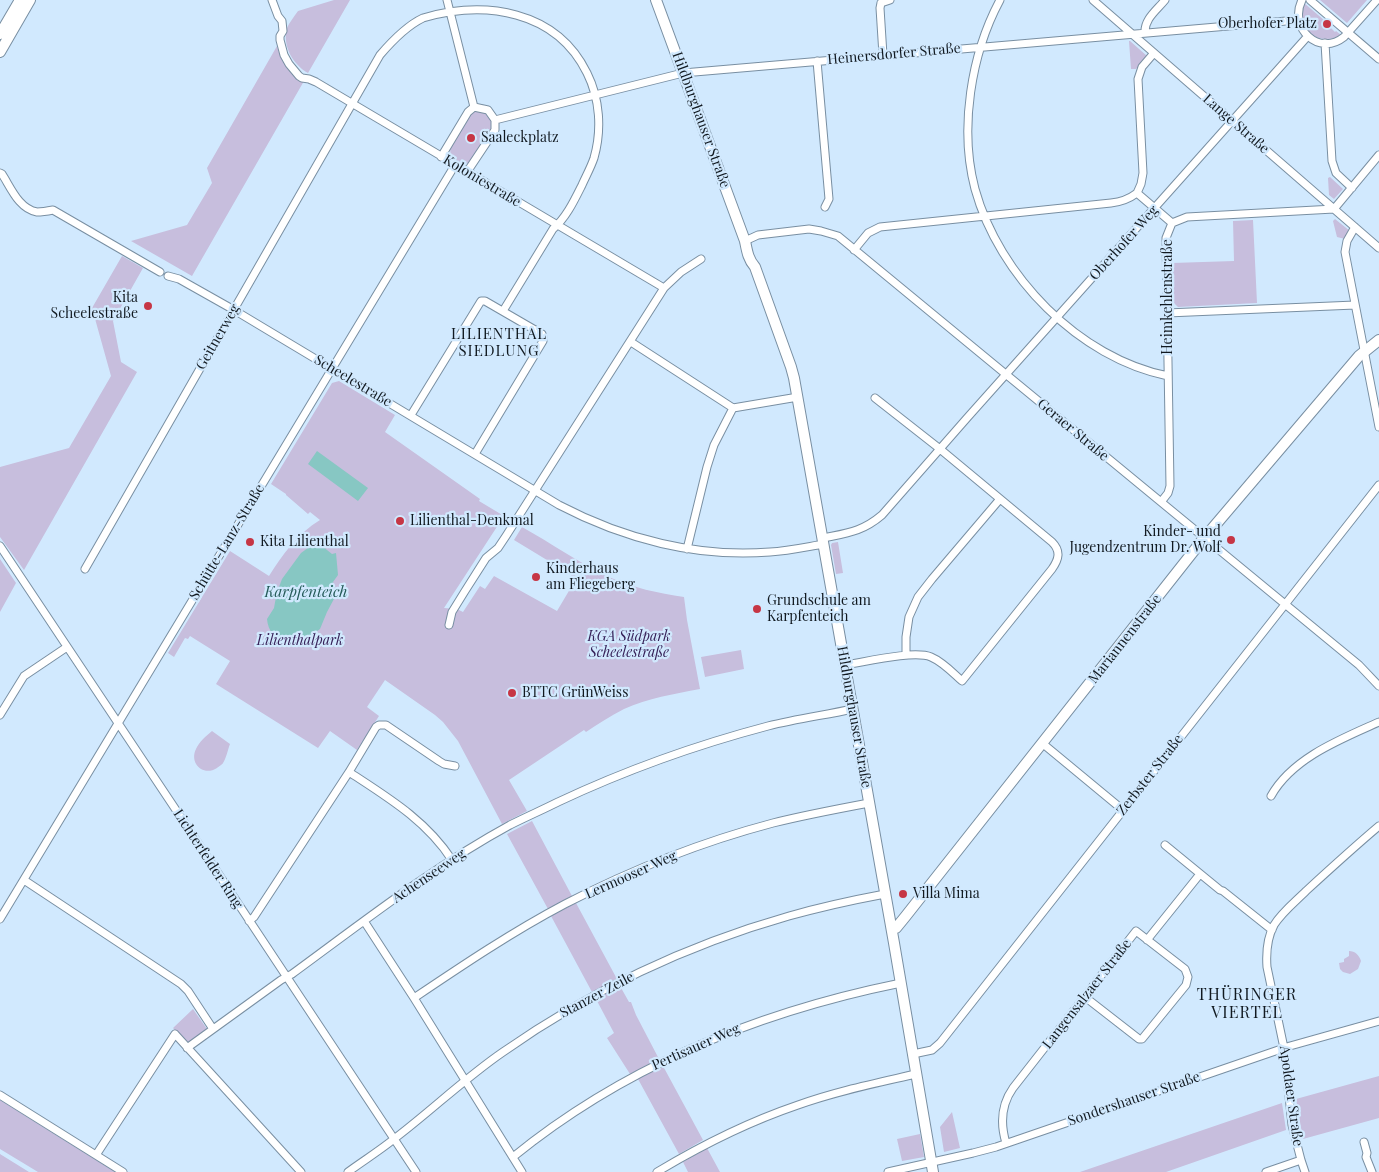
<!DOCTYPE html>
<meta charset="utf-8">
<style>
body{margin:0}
canvas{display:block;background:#d1e9fe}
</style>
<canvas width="1379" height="1172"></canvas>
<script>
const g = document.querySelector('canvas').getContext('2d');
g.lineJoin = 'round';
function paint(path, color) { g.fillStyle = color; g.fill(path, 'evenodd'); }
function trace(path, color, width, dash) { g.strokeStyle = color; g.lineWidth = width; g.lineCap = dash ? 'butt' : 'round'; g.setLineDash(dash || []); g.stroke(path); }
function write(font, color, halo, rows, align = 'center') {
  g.font = font + ' "Playfair Display",serif'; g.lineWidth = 4.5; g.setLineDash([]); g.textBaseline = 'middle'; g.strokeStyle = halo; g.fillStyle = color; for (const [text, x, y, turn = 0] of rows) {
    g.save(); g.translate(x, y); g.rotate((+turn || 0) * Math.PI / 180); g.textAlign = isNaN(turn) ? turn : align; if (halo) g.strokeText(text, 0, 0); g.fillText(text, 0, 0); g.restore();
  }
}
paint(new Path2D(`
 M334 0H350L308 73C294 65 284 49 286 32 287 25 294 17 298 11Z
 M1320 0H1367L1347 23Z
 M1304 3 1331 26 1330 27 1335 32 1336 31 1341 35C1327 43 1309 39 1303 23 1303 21 1301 17 1301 15 1301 11 1303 7 1304 3Z
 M1129 41H1130L1147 56 1136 69H1131Z
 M277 46C281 62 290 73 304 81L192 276 131 241 187 225 212 183 207 168Z
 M477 111 487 114 492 121 491 129 472 161 461 166 451 160 450 148 470 114Z
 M1330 177 1343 189 1334 199 1329 195 1328 178Z
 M1335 219 1350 231 1345 239 1337 237 1333 221Z
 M1253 220 1257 303 1178 307 1173 302 1172 263 1234 261 1233 221Z
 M122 256 143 268 113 321 121 362 137 372 24 570 0 537V467L69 448 111 376 92 308Z
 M339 381 395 415 385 432 480 499 479 501 504 516 444 608 457 609 463 612 480 586 485 589 494 576 557 611 576 579 565 571 514 540 522 527C551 543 579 563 609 577 633 588 658 593 684 597L687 620 700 689C674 694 648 698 624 709 610 716 598 724 586 732L584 730 509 780 527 811 502 824 458 741 443 722 435 715 385 680 367 707 379 716 357 750 330 731 318 748 216 684 230 661 190 636 188 639 185 638 174 657 168 653 230 551 269 576C283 554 298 533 320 520L310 512 308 514 286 495V494L271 484 332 383Z
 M838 542 843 573 836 574 831 545 832 543Z
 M0 559 16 583 0 612Z
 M741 650 744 669 705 677 701 657Z
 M212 731 230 744C228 749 226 759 223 763 223 764 218 767 217 768 203 777 189 763 196 749 199 742 206 736 212 731Z
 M532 821 572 896 548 909 507 834Z
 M576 903 617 979 592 992 551 916Z
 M1349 951C1355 951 1359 955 1361 961L1358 969 1350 974 1343 972 1340 969 1339 963 1344 962V959L1349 956Z
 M620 986 629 1002H631L636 1015 659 1059 630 1074 607 1038 614 1033 596 999Z
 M193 1009 207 1029 205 1032 191 1042 185 1041 173 1028Z
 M663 1066 703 1140 679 1154 638 1079Z
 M1379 1076V1118L1303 1139 1296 1099Z
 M0 1100 115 1172H38L0 1149Z
 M1282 1103 1286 1130 1166 1172H1080Z
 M952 1112 960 1148 944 1152 940 1127Z
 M920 1134 924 1157 902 1161 897 1139Z
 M707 1148 720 1172H688L683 1162Z
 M0 1154 29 1172H0Z`), '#c7bedd');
paint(new Path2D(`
 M317 451 368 488 358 501 308 464Z
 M314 542H322V546L332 554 336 553 338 575 333 582 336 593 335 597 327 612 320 629 305 640 283 644C275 638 268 631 267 619L274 608 276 597 279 593V587L282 579 301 553 312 545Z`), '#87c7c3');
const street = new Path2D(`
 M272 0 278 16 282 21 283 31 280 36V40L284 55 289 64 299 76 302 78 309 79 316 82 664 288
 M447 0 474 107
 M1000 0C971 54 959 129 975 189 999 276 1079 358 1168 376
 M1093 0 1379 248
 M1302 0C1288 28 1319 57 1344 37L1377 0
 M1310 0 1379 59
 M881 3 880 8 883 55
 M881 3 890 0
 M1145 33C1144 19 1157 10 1165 0
 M1325 43 1332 161 1336 173 1352 188
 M1154 53 1142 67 1138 79 1143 173 1141 184 1137 193 1172 223 1166 238 1170 486 1168 493 1161 502
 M817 61 829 199 825 207
 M495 120 683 73 1298 20
 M441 157 468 112 474 107 488 110 495 120V130L467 172
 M0 173 2 174C11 188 19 209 37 212 43 212 48 211 53 210L160 272
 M1334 209 1379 155
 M1172 223 1187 217 1334 209
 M1355 227 1347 241 1345 252 1379 427
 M745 241 758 235 809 229 821 231 838 236 1359 665 1379 686
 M854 250 868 233 880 227 1111 203C1121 202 1129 199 1137 193
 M168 276 179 279 234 310 559 505C624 539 697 558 770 552 788 551 806 547 824 544
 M1167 313 1355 305
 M631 342 733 408 798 397
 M411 415 481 301H485L542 334 543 337V341L475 454
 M823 538C847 533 862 532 882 515L967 418 1307 37
 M0 546 196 840 416 1172
 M687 549 707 467 714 445 733 408
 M85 569 380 55C392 41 406 26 423 18 485 0 556 10 587 73 600 99 602 130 594 158 591 167 586 176 582 185 574 201 566 218 553 229L503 311
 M449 625 452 612 465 591 486 558 498 548 506 536 664 288 681 272 701 259
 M906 655V637L909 617 918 597 932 579 1000 499
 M845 665C865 662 914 650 931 657 943 662 953 673 962 681L1052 569C1059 559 1061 551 1052 542L940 449 875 398
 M0 715 24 676 67 647
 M1042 743 1123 810
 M349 772C387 797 426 820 452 860
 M1271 796C1292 758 1341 739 1379 722
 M1165 845 1220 890 1223 891 1272 930
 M24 880 181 984 188 991 213 1029
 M0 919 455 165
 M249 921 254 917 349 772 376 727 379 725H386L439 761 444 764 455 766
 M364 921 414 998 522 1172
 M1147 940 1200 874
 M414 998C463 965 512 932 565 904 631 870 701 842 773 823 805 815 837 809 869 803
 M187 1048 281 980 292 974C363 922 433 867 510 825 526 817 542 810 558 802 626 770 696 745 768 726 796 719 825 715 853 709
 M913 1054 932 1050 940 1043 1379 485
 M0 1095 123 1172
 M1364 1142 1367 1153 1366 1157 1372 1172
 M1006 1143C1000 1123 1001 1105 1013 1088L1136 931 1185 969 1188 977 1186 985 1142 1039H1139L1085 997
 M96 1155 175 1034 301 1172
 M513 1157C626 1065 758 1012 901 983
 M348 1172C363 1161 379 1151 394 1139 431 1111 465 1078 503 1052 590 991 687 945 789 916 821 907 853 900 885 894
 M657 1172C702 1145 748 1122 798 1105 837 1091 877 1083 916 1074
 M888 1172 973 1153 996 1147 1290 1046 1379 1021
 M1266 1172 1301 1160
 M1305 1172 1301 1160 1292 1125 1284 1048 1267 967C1266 953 1267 938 1274 925 1282 912 1295 902 1306 891 1330 869 1354 847 1379 826`);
const secondary = new Path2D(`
 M656 0 745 241C747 251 748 259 755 267L791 367 794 378 894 943 933 1172
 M0 34 20 0
 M0 52 30 0
 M892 929 896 928 905 917 1200 543 1359 356 1379 340`);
trace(street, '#798fa2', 9);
trace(secondary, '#798fa2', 12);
trace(street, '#fff', 7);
trace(secondary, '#fff', 10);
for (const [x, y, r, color] of [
 [1327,24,5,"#c63645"],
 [471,138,5,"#c63645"],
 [148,306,5,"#c63645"],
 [400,521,5,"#c63645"],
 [1231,540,5,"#c63645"],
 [250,542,5,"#c63645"],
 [536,577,5,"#c63645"],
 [757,609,5,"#c63645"],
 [512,693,5,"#c63645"],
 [903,894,5,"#c63645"]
]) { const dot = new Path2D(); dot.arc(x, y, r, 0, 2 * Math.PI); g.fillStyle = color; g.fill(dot); trace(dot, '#d1e9fe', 2); }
write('14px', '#111920', '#d1e9fe', [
 ["Oberhofer Platz",1317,24,"right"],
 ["Saaleckplatz",481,138],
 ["Kita",138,298,"right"],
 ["Scheelestraße",138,314,"right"],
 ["Lilienthal-Denkmal",410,521],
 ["Kinder- und",1221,532,"right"],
 ["Jugendzentrum Dr. Wolf",1221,548,"right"],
 ["Kita Lilienthal",260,542],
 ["Kinderhaus",546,569],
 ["am Fliegeberg",546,585],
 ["Grundschule am",767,601],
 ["Karpfenteich",767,617],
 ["BTTC GrünWeiss",522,693],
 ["Villa Mima",913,894]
], 'left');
write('14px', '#111920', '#d1e9fe', [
 ["Heinersdorfer Straße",894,54,-5],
 ["Hildburghauser Straße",701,120,70],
 ["Lange Straße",1236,124,41],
 ["Koloniestraße",482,181,31],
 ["Oberhofer Weg",1124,243,-48],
 ["Heimkehlenstraße",1168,297,-90],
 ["Geitnerweg",218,337,-60],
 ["Scheelestraße",353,381,31],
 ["Geraer Straße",1073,430,40],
 ["Schütte-Lanz-Straße",227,542,-59],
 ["Mariannenstraße",1125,639,-52],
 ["Hildburghauser Straße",854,717,80],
 ["Zerbster Straße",1150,775,-52],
 ["Lichterfelder Ring",208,859,57],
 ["Lermooser Weg",631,875,-24],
 ["Achenseeweg",429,876,-34],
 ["Langensalzaer Straße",1087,994,-52],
 ["Stanzer Zeile",597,995,-28],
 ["Pertisauer Weg",696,1047,-24],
 ["Apoldaer Straße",1291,1096,82],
 ["Sondershauser Straße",1134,1099,-19]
]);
write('italic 14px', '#372259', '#d1e9fe', [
 ["KGA Südpark",629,637],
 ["Scheelestraße",629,653],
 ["Lilienthalpark",300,641]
]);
g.letterSpacing = '1px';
write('15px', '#111920', '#d1e9fe', [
 ["LILIENTHAL",499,334],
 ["SIEDLUNG",499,351]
]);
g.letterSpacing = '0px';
write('italic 15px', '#255b59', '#d1e9fe', [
 ["Karpfenteich",306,592]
]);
g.letterSpacing = '1px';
write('16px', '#111920', '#d1e9fe', [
 ["THÜRINGER",1247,995],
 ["VIERTEL",1247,1013]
]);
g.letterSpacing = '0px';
</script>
